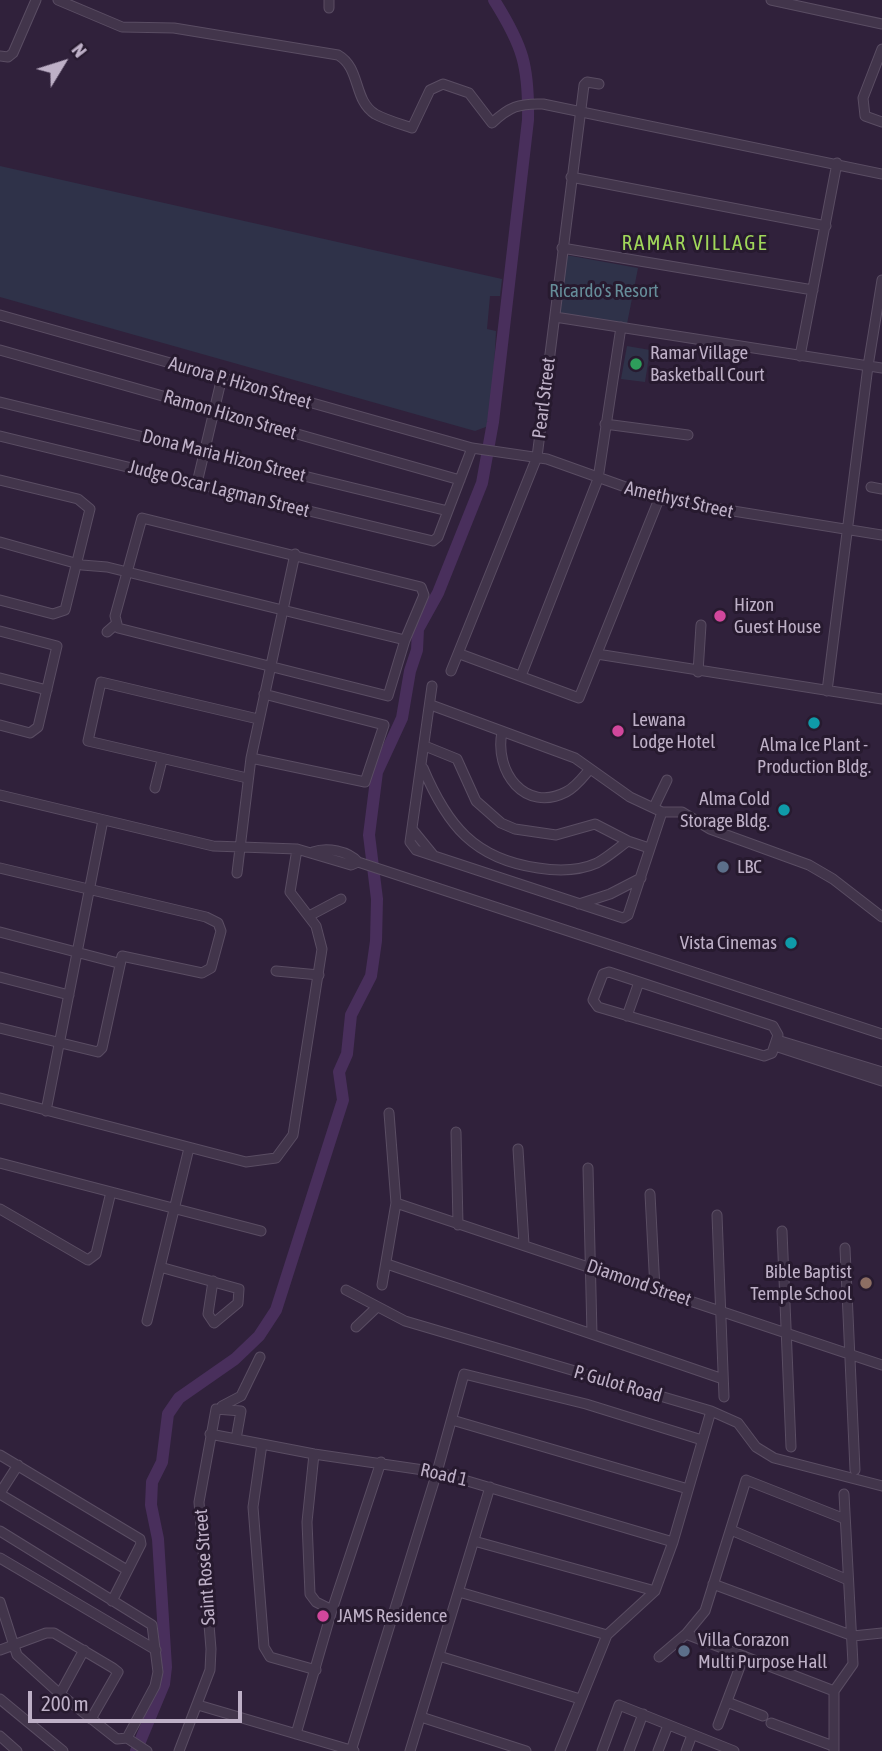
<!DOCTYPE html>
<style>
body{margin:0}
#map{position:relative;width:882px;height:1751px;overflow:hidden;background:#30213b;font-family:"Asap Condensed",sans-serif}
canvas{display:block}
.north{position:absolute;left:28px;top:28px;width:70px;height:70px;-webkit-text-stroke:5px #271a2f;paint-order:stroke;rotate:52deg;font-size:19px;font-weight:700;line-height:28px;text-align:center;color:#beb0c7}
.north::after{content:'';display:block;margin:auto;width:24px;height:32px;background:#beb0c7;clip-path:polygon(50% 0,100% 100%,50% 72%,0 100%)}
.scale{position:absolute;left:28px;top:1691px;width:214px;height:32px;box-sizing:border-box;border:4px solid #beb0c7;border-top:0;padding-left:9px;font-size:21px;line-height:24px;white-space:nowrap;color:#beb0c7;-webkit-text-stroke:5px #271a2f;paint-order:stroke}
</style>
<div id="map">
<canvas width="882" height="1751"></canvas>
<div class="north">N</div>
<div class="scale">200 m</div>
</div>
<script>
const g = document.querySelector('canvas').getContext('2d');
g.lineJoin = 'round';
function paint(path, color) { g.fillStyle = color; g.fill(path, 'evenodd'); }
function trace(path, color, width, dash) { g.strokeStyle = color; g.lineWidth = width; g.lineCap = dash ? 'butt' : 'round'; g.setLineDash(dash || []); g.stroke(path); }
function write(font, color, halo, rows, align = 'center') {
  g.font = font + ' "Asap Condensed",sans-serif'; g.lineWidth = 6; g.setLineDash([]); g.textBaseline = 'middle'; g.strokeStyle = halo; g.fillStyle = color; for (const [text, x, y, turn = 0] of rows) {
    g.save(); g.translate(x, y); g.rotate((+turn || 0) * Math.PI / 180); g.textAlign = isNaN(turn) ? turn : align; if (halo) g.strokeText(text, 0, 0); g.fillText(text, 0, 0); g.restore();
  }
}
paint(new Path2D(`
 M0 166 502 279 500 296H490L487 329 496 331 491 425 475 431 0 297Z
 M566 255 638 268 627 324 557 313Z
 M627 346 650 350 645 382 621 379Z`), '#2f3249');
trace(new Path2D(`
 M136 1751 164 1684 166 1667 158 1539 151 1505 152 1482 162 1462 168 1414 179 1398 235 1359 259 1336 276 1310 343 1100 339 1072 347 1054 351 1015 371 976 376 941 377 899 369 835 377 772 402 718 410 671 417 650 418 629 438 593 482 483 493 422 528 120C529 66 523 46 494 0`), '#492f5c', 12);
const minor = new Path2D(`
 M58 0 122 27 174 28 338 55C361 68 353 100 375 114 386 120 400 124 412 128L430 90 443 84 469 93 492 123C509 107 519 103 543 104L882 174
 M329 0V8
 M771 0 882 24
 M882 49 863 98 865 116 882 122
 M0 56 8 57 13 53 36 0
 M571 177 826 226
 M562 248 813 290
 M0 315 472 448 547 459 659 499 882 535
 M555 317 882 368
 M0 350 460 480
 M800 356 837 163
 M0 402 448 511
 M605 424 688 435
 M0 436 433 541 438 537 472 448
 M0 480 78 499 90 509 65 610 53 614 0 600
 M197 483 222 377
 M871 487 882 489
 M142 518 421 587 424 595 405 640 388 696 118 628 115 616Z
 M0 542 82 565 107 567 405 640
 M0 631 57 646 38 727 30 733 0 725
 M107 632 115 625
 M460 654 579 698 659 499
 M597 654 882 699
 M451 671 537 457 584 85 587 82 599 84
 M698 672 701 625
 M521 676 598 479 621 327
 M0 678 47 690
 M432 686 410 842 416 850 623 918 628 915 662 812
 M827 691 868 366 882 280
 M431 705 575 758 630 797 662 812H682L710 829 809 865 833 879 882 917
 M502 732C494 772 525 813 566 792 576 787 583 777 590 769
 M425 746 457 759 476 801 501 823 515 829 556 835 595 824 628 841 649 848
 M251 758 365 782 384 725 264 694
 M423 768C447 825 474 859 538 868 557 871 579 871 597 863 608 857 618 848 628 841
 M247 778 88 741 101 682 258 719
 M155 788 162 760
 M0 795 213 846 297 849 351 865 358 862
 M654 807 667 780
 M412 829 434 856
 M313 852C327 847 348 851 358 862L882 1034
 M0 868 206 917 218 923 221 931 211 968 202 973 122 956 102 1048 98 1052 0 1028
 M237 873 251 758 295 554
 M579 904 610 894 641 878
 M309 916 341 899
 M0 932 118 963
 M276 971 319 975
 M609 972 773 1026 778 1035 772 1053 764 1056 598 1007 593 1000 603 974Z
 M0 977 69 995
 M627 1016 639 982
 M777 1040 882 1072
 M775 1046 882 1081
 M0 1098 246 1162 276 1158 293 1135 322 949 316 926 290 892 297 849
 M46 1111 103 820
 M456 1132 458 1225
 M518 1149 524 1244
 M0 1163 261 1231
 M588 1168 592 1334
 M650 1194 655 1289
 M396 1203 882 1365
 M0 1209 88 1260 96 1254 111 1192
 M717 1215 724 1397
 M782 1231 791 1447
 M845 1248 855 1470
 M387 1264 723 1379
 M160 1267 239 1289 238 1303 214 1323 208 1314 213 1281
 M382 1285 396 1203 389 1113
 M346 1290 405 1321 711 1411 738 1423 756 1447 774 1458 882 1486
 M147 1321 189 1148
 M356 1327 376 1308
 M222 1406 241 1396 260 1357
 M452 1420 688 1489
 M210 1434 314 1454 437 1472 673 1542
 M262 1444 253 1507 264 1647 270 1657 316 1670
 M314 1454 307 1522 310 1594 316 1602 332 1610
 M0 1455 140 1539 141 1544 112 1601
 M0 1493 18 1465
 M0 1494 127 1570
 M731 1530 848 1580
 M0 1531 152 1625 158 1672 155 1686 127 1738
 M474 1541 655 1591
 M0 1558 156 1650
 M713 1584 853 1636 882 1633
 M459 1592 607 1635
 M0 1602 17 1655 60 1694 117 1739 127 1738
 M686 1634 834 1691
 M0 1650 46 1633H54L113 1668 118 1672 91 1719
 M439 1656 580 1699
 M659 1657 686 1634 705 1611 746 1480 845 1519
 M60 1694 84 1650
 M0 1699 63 1751
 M727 1702 763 1716
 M198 1705 354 1751
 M421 1717 526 1751
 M771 1723 833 1746
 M718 1725 744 1656
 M296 1734 332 1610 381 1462
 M0 1736 17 1751
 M127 1738 147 1751
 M179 1751 210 1670 211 1649 199 1502 216 1409 241 1411 236 1439
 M351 1751 437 1472 464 1374 586 1404 702 1440
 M410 1751 490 1487
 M560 1751 607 1635 655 1591 673 1542 711 1411
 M602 1751 619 1705 734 1751
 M629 1751 643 1714
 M658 1751 668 1725
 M686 1751 692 1735
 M834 1751V1691L853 1664 844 1494`);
trace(minor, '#5a4d63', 11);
trace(minor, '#42354b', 9);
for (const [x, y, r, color] of [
 [636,364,7,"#2e9e5b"],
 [720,616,7,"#d1479c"],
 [814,723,7,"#0f9aa8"],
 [618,731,7,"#d1479c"],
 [784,810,7,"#0f9aa8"],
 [723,867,7,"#5c6f8a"],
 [791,943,7,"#0f9aa8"],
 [866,1283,7,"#8d6e63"],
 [323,1616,7,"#d1479c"],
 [684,1651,7,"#5c6f8a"]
]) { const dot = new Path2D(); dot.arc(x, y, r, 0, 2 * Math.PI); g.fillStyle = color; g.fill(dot); trace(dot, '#271a2f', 2.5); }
write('19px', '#668d99', '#271a2f', [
 ["Ricardo's Resort",604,291]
]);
write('19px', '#beb0c7', '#271a2f', [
 ["Ramar Village",650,353],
 ["Basketball Court",650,375],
 ["Hizon",734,605],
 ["Guest House",734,627],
 ["Lewana",632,720],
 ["Lodge Hotel",632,742],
 ["Alma Ice Plant -",814,745,"center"],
 ["Production Bldg.",814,767,"center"],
 ["Alma Cold",770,799,"right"],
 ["Storage Bldg.",770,821,"right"],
 ["LBC",737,867],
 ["Vista Cinemas",777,943,"right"],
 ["Bible Baptist",852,1272,"right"],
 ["Temple School",852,1294,"right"],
 ["JAMS Residence",337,1616],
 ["Villa Corazon",698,1640],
 ["Multi Purpose Hall",698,1662]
], 'left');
write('19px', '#beb0c7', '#271a2f', [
 ["Aurora P. Hizon Street",240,383,16],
 ["Pearl Street",544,398,-83],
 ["Ramon Hizon Street",230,415,16],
 ["Dona Maria Hizon Street",224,456,14],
 ["Judge Oscar Lagman Street",219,489,14],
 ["Amethyst Street",679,500,13],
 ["Diamond Street",639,1283,19],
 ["P. Gulot Road",618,1384,16],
 ["Road 1",444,1475,13],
 ["Saint Rose Street",205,1567,-94]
]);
g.letterSpacing = '2px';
write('21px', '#a0d75a', '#271a2f', [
 ["RAMAR VILLAGE",695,243]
]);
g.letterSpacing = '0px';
</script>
